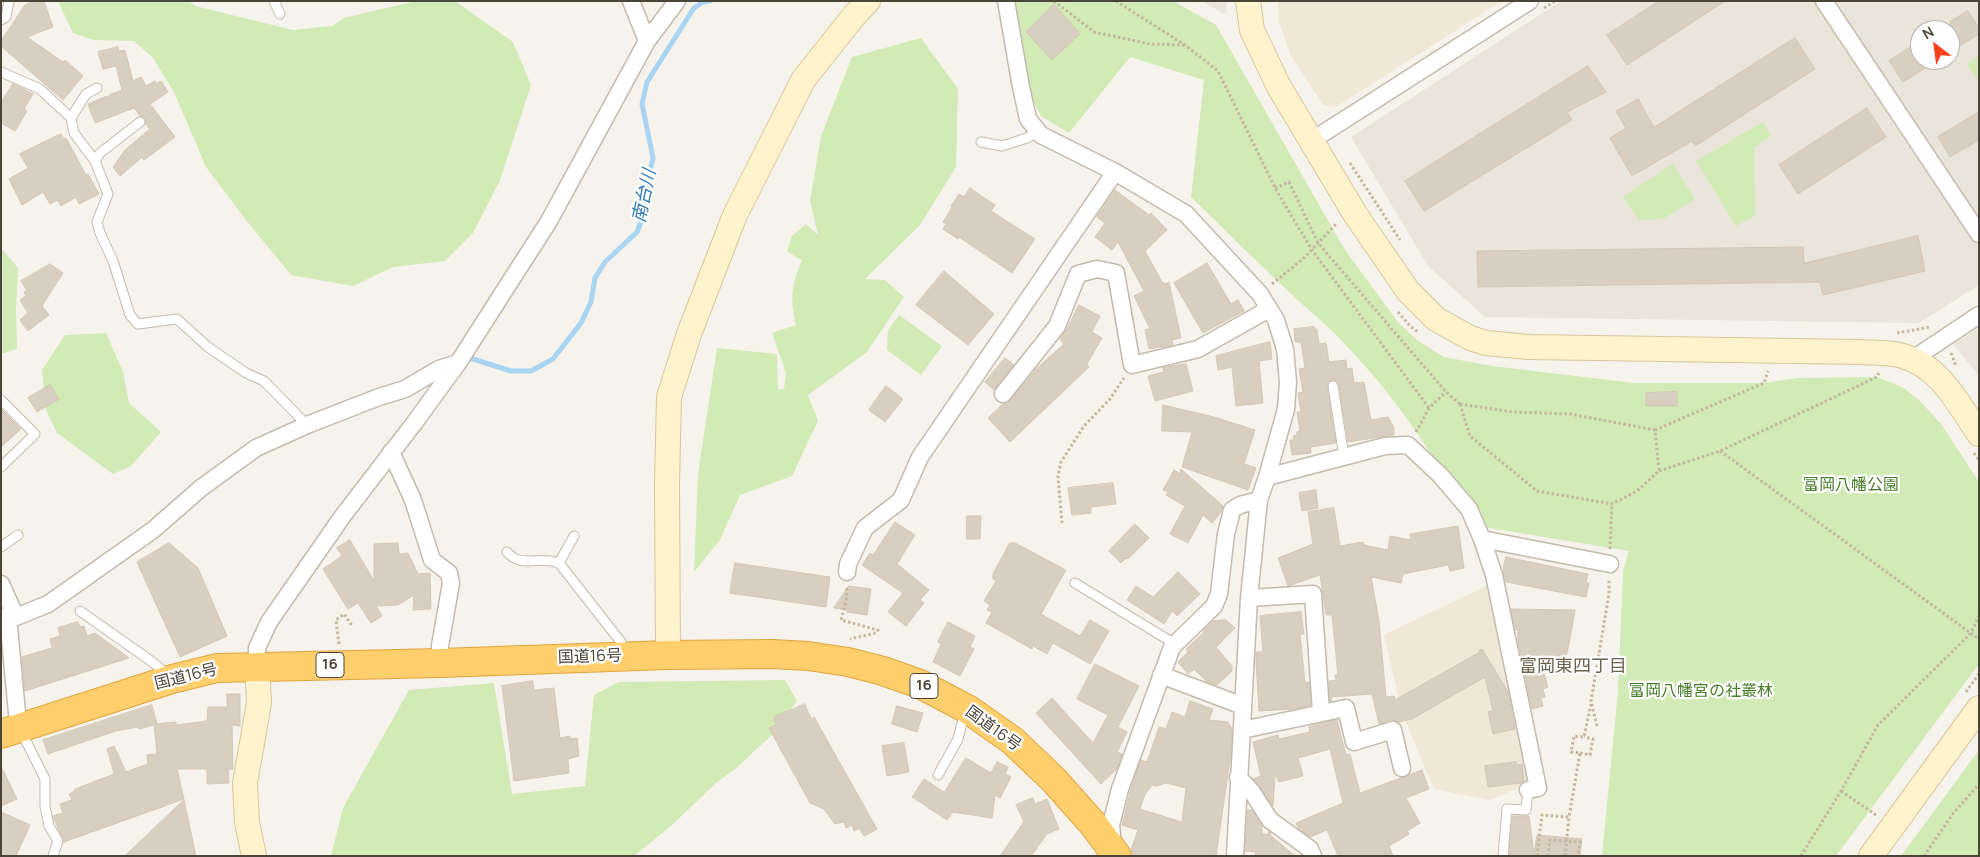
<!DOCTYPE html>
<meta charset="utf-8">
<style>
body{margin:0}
#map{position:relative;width:1980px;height:857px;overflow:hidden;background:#f6f3ec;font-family:Manrope,sans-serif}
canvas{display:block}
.frame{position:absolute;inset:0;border:2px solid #4b4439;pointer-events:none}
.north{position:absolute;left:1910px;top:20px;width:50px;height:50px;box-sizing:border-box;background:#fff;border:1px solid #b7b4b0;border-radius:50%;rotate:330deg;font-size:14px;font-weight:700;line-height:20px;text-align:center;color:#4b4439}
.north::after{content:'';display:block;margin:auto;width:18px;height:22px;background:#fc3f1d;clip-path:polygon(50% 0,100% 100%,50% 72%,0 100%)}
</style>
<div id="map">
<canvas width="1980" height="857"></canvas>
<div class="frame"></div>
<div class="north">N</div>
</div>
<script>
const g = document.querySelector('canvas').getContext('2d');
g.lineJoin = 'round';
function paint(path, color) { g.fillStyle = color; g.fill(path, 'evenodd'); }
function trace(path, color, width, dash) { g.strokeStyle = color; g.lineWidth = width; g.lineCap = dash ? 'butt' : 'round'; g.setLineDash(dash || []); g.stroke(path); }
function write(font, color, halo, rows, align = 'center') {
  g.font = font + ' Manrope,"Noto Sans JP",sans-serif'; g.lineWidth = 4.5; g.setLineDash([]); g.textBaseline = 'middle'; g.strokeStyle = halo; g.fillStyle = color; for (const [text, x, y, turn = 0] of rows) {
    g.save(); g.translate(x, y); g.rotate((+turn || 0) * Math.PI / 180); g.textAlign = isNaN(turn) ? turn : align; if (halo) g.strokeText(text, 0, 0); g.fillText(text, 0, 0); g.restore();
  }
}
paint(new Path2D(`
 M1202 1H1227L1226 15Z
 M1561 1H1979V285L1919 323 1485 317 1428 266 1351 137ZM1920 30H1950V60H1920Z
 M1979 328V376L1953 344Z`), '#eae5da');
paint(new Path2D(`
 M1278 1H1502L1336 107 1323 105 1290 54 1279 22Z
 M1488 585 1531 783 1489 800 1434 789 1402 713 1384 635Z`), '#efe8d6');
paint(new Path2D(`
 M58 1H189L195 6 293 30 332 26 344 18 416 1H455L513 42 531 85 500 180 473 233 445 261 393 267 353 286 291 275 246 220 206 167 174 92 153 58 134 41 93 40 73 33Z
 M1013 1H1173L1216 25 1345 250 1398 322 1417 340 1444 357 1492 366 1634 383H1764L1797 378 1877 377 1904 388 1921 402 1941 424 1979 482V664L1836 856H1602L1618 692 1623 571 1629 551 1471 525C1437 457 1393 393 1340 339 1324 322 1306 308 1289 292 1256 261 1224 229 1191 197L1204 80 1130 57 1069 133 1041 116 1028 91Z
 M921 38 958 89 956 167 920 225 865 279 885 280 904 297 867 352 808 395 818 421 792 476 740 495 720 540 694 572 698 474 717 348 777 354 778 390 784 389 786 373 772 333 796 325C790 297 791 286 802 260L787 252 792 236 806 224 818 235 810 201 821 136 852 57Z
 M1979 56V82L1967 64Z
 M1763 122 1771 136 1754 147 1755 216 1736 226 1696 161Z
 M1673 164 1695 199 1663 219 1639 220 1623 197Z
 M1 248 18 268 16 310 17 349 1 354Z
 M899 315 942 346 921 375 887 350 888 330Z
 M106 333 123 372 129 403 161 432 131 466 113 474 57 433 46 410 42 370 65 335Z
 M785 680 797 701 773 734 735 769 716 783 672 825 634 856H331L343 808 409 690 494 683 512 794 585 786 594 695 619 682Z
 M1979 750V856H1901Z`), '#d2eab5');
trace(new Path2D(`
 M470 358 511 371H531L553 359 581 323 591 302 595 278 605 262 637 232 643 217 647 184 653 158 642 104 647 82 694 8 703 2 710 1`), '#a9d4f2', 5);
const building = new Path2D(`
 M35 1H44L53 27 27 37 63 62 65 60 83 76 63 100 1 46V41L25 5Z
 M1659 1H1725L1627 65 1607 35Z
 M1054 4 1080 34 1052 60 1026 32Z
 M1968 11 1979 28V34L1950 52V22Z
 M1795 38 1815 69 1695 146 1692 141 1632 176 1610 138 1626 128 1616 111 1638 99 1654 127Z
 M1920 41V60H1938L1903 82 1889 61Z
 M118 47 119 51 125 50 133 81 141 77 146 86 155 81 156 84 161 81 168 92 150 104 175 137 144 160 142 157 120 176 113 167 125 150 150 129 146 124 145 119 140 116 134 108 95 123 88 104 107 96 110 99 109 95 122 90 116 66 103 69 98 52Z
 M1588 66 1606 92 1567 112 1572 120 1424 211 1405 181Z
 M13 84 33 94 24 109 27 111 15 131 1 123V103Z
 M1867 108 1886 137 1798 194 1779 165Z
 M1979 112V140L1950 157 1938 137Z
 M61 134 64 139 66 138 86 175 88 174 99 194 79 204 76 197 61 206 58 200 50 204 43 192 22 205 9 179 28 168 20 154Z
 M970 188 995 205 991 211 1035 239 1012 273 959 237 958 239 943 229 946 224 943 222 952 207 951 206 959 194 964 197Z
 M1115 190 1149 215 1151 213 1167 230 1145 251 1162 282 1165 284 1169 282 1181 338 1172 340 1173 345 1149 349 1145 330 1150 329 1134 296 1144 291 1118 242 1112 250 1095 237 1105 223 1097 217Z
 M1918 236 1925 271 1823 295 1820 282 1478 287 1477 251 1803 247 1804 263Z
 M1207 263 1231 304 1238 300 1244 311 1203 333 1174 283Z
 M50 264 63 273 42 306 49 315 28 331 20 320 28 313 20 300 26 296 24 292 27 290 21 281Z
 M944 271 994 314 968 345 916 305Z
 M1079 305 1100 316 1092 332 1102 338 1087 364 1089 367 1010 442 988 418 1003 404 1011 400 1036 369 1064 344 1060 339 1068 327Z
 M1314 327V329H1317L1319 344 1326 343 1329 362 1346 360 1347 369 1352 368 1354 383 1364 382 1371 420 1388 417 1394 428V435L1348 442 1339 385 1336 380H1332L1327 383V387L1336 443 1310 447 1311 453 1292 455 1290 440H1294L1293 436 1297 435V432L1300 431 1297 412H1301L1298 393 1303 392 1299 369 1305 368 1301 342H1295L1294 329Z
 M1270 342 1272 359 1259 361 1263 403 1236 406 1232 367 1218 370 1216 356Z
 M1005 358 1014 365 994 390 985 382Z
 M1186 364 1193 391 1155 401 1148 376 1164 372 1163 368Z
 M50 385 59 399 37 412 28 398Z
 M886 386 903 399 885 422 869 410Z
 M1677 392V406H1646V393Z
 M1163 405 1214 417 1255 430 1244 464 1256 468 1248 490 1182 467 1192 432 1162 431Z
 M1 409 21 429 1 447Z
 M1181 469 1223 506 1221 512 1212 523 1203 515 1188 543 1170 534 1185 506 1166 495 1168 492 1163 490 1174 470 1180 474Z
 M1113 483 1116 504 1091 507V513L1072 515 1068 488Z
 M1316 490 1318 508 1302 511 1299 493Z
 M1334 508 1340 546 1363 542 1364 545 1388 550 1390 536 1411 540 1410 534 1458 526 1464 568 1450 571 1448 565 1403 574 1401 583 1371 577 1379 621 1386 697 1394 696 1395 700 1480 652 1479 650 1482 649 1508 692 1515 729 1493 734 1488 712 1493 711 1485 677 1412 719 1399 722 1391 720 1379 724 1372 694 1331 697 1332 701H1330L1329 681 1336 680 1335 675H1338L1332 615H1326L1320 575 1288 586 1278 558 1313 544 1308 512Z
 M967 516H981L980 539H967Z
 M895 522 915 535 897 564 929 590 920 600 924 603 906 626 888 612 903 593 862 565 870 553 873 555Z
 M1135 524 1149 538 1128 559 1126 558 1121 563 1109 551Z
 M350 540 374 581V544L398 543 399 554 408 553 418 574 430 573 431 609 413 610 414 595 398 605 376 606 382 616 371 623 358 603 348 609 323 569 342 556 337 548Z
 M169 543 198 568 227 636 180 657 137 562Z
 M1010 543H1015L1066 570 1041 614 1080 636 1090 620 1109 631 1090 664 1053 643 1047 654 1033 646 1032 649 986 623 992 612 987 610 990 605 984 601 996 581 993 579V574Z
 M1506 557 1588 574 1586 582 1589 583 1586 597 1506 582 1503 571Z
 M735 563 830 577 826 607 730 593Z
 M1178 572 1200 594 1177 616 1172 611 1164 624 1127 600 1136 586 1153 597Z
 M849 586 871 589 867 615 847 612V610L834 608Z
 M1511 609 1575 610 1569 644 1562 674 1543 670 1548 687 1543 689 1545 697 1541 698 1543 706 1532 709 1518 641V630H1516Z
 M1301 612 1304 634H1300L1305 683 1309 682 1311 705 1294 709 1259 711 1256 662V652H1263L1260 616Z
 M1226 620 1235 628 1216 647 1232 666V671L1217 685 1207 682 1194 669 1188 674 1178 662 1188 652 1186 649 1204 632 1203 631 1213 621Z
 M78 622 80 627 84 626 87 636 95 633 129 658 25 691 22 657 52 648 50 639 60 636 58 628Z
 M948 622 975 636 970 647 974 649 960 676 933 662 941 644 938 642Z
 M1095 664 1139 686 1118 727 1127 732 1117 752 1122 754 1117 769 1101 784 1036 713 1052 698 1093 743 1108 715 1077 699Z
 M533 681 534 690 554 688 560 738 570 736V739L577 738 579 756 568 759 569 773 514 781 502 686Z
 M227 694H240V726L232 725 233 769H228L229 783 207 784V769H177L184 799 64 842 53 816 63 813 60 804 72 800 69 794 75 791V789L114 774 107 749 114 746 126 772 148 764 147 755 157 754 154 724 176 722V725L207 721 208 707H227Z
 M1190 701 1213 709 1209 720 1228 722 1232 729 1231 753 1216 856H1132L1131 850 1138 830 1122 825 1130 792 1141 760 1147 762 1159 727 1166 729 1172 712 1185 717ZM1166 783 1186 788 1182 822 1140 809 1145 794 1152 785 1157 786Z
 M805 704 811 719 814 717 877 829 864 836 859 828 854 831 852 825 846 828 844 822 835 824 824 809 810 803 769 728 776 725 774 717Z
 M152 705 157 724 139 729 138 727 116 731 48 754 43 740Z
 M897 706 923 713 917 732 892 724Z
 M1337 720 1346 755 1350 754 1360 793 1422 770 1429 789 1406 798 1420 823 1407 831 1409 834 1389 846 1393 856H1338L1327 830 1310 837 1298 828 1296 823 1343 803 1330 749 1298 758 1303 776 1279 782 1275 774 1273 806 1253 779 1261 776 1253 742 1278 735 1279 739 1310 732 1309 727Z
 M904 743 909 772 887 776 882 746Z
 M966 758 991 773 997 762 1008 767 1005 774 1011 777 1000 798 995 795 992 818 953 812 947 820 912 797 924 779 944 792Z
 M1516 762 1517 765 1522 764 1524 781 1521 783 1488 787 1485 766Z
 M1 766 17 799 1 806Z
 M1033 798 1035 804 1047 799 1059 829 1047 834 1031 856H1000L1024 822 1016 805Z
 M184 800 196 856H125Z
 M1248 810H1252L1262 826V834L1269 835 1268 831 1271 833 1270 835 1295 856H1255L1256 852 1245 851Z
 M1 812 30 825 16 856H1Z
 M1513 816H1529L1534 854 1537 835 1582 839 1580 856H1509Z`);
paint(building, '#d8cfc1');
trace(building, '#d3c7b4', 1);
const lane = new Path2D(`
 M274 1 280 14
 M1 20 6 17 9 1
 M1 72 40 89 71 118 74 133 95 161 108 194 97 222 100 233 113 261 130 315 138 324 177 319 208 347 246 373 264 381 307 425
 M71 118 86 94 97 88
 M981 142 1002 146 1027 138 1038 132
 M95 161 100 153 140 122
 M1333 386 1344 457
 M1 400 35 434 1 467
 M574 536 559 563 621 642 622 655
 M1 547 18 535
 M507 552C521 569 540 555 559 563
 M1075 583 1175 644
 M80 611 151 661 168 675
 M23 731 25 739 45 779V806L49 826 58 841 53 856
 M938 775 958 739 965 711
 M1503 856 1507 809 1526 810 1528 790`);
const street = new Path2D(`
 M631 1 647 41
 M1006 1 1021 87 1028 119 1041 135 1115 172 1186 214 1260 294 1276 320 1285 349 1288 382 1286 409 1267 477 1259 500 1249 598 1235 856
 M1824 1 1979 234
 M1311 141 1530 1
 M1913 359 1979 315
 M1003 394 1057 326 1078 274 1097 269 1116 273 1132 365 1198 349 1269 309
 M391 452 413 500 432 560 449 573 451 583 440 646V663
 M1267 477 1385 446 1408 445 1440 475 1469 509 1482 539 1494 575 1538 788 1528 790
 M1482 539 1610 564
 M847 572 848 564 865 528 901 500 920 457 1115 172
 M1 584 16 617
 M1249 598 1313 594 1321 712
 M1 617H16L48 604 153 530 201 488 256 448 307 425 379 397 405 389 439 369 458 363
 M8 617 17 713 23 728
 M257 666V648L269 622 342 517 415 422 458 363 549 221 647 41 677 1
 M1161 675 1243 706
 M1242 730 1346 708 1354 742 1393 730 1402 768
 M1238 777 1252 792 1270 820 1310 849 1313 856
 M1113 846 1111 825 1120 789 1172 647 1214 606 1219 594 1226 534 1232 510 1240 505 1259 500`);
const secondary = new Path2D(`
 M1248 1 1252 30 1278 85 1355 214 1408 291 1436 319 1470 338 1486 343 1529 347 1861 352C1875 353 1890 352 1903 356 1941 367 1958 404 1979 434
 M668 655 667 484 669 397 689 334 735 215 803 80 853 17 868 1
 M254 856 247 822 245 783 259 703 257 666
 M1871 856 1979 708`);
const highway = new Path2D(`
 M1 734 172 679 217 668 440 663 668 655 772 654 808 656 848 662 883 671 920 684 969 710 1013 741 1053 779 1093 824 1117 856`);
trace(lane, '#c2bbae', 11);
trace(street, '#c2bbae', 19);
trace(secondary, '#d6c79b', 26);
trace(highway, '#e0a43c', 30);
trace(new Path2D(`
 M1054 1 1094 32 1150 44 1184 45
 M1116 1 1185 45 1218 71 1275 188 1312 250 1429 408
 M1544 8 1555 1
 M1350 163 1400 240
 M1275 188 1289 182 1318 243 1446 392 1460 404
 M1272 284 1304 258 1336 224
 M1398 312 1410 326 1418 332
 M1897 333 1930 327
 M1951 353 1956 366
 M1460 404 1512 412 1570 414 1655 430 1659 471 1637 491 1612 504 1537 491 1470 436Z
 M1655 430 1764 383 1768 371
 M1416 432 1429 408 1446 392
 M1720 451 1979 639
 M1974 453 1979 460
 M1659 471 1720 451 1877 377 1879 373
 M1062 523 1058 477 1061 462 1084 426 1110 399 1124 378
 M1610 549 1612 504
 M847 588 846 602 841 620 878 630 876 633 850 639
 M339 644 336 620 344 614 353 627
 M1966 692 1979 674
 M1597 726 1591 701 1609 594V580
 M1580 753 1590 755 1593 739 1584 737
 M1841 791 1876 815
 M1537 856 1542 815 1569 817 1580 753 1571 752 1574 736 1584 737 1591 704
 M1548 856 1550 840 1580 842 1578 856
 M1565 856 1569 817
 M1801 856 1841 791 1878 725 1971 633 1979 616
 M1924 856 1952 815 1979 784`), '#c4b79f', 3, [2.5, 2.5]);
trace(lane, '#fff', 9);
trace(street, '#fff', 16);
trace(secondary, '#fff3cd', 24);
trace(highway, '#ffcf6e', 28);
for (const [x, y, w] of [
 [330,665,28],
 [924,686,28]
]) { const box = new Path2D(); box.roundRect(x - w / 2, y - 12.5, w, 25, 4); g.fillStyle = '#fff'; g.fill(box); trace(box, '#4b4439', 1); }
write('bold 15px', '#4b4439', null, [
 ["16",330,665],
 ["16",924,686]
]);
write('16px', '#4a7f2a', '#fff', [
 ["富岡八幡公園",1851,486],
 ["富岡八幡宮の社叢林",1701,692]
]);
write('16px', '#4b4439', '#fff', [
 ["国道16号",590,657,-2],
 ["国道16号",186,677,-14],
 ["国道16号",993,729,36]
]);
write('italic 18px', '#2e7ab2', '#fff', [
 ["南台川",645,196,-78]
]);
write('18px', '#6e6250', '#fff', [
 ["富岡東四丁目",1573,667]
]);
</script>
